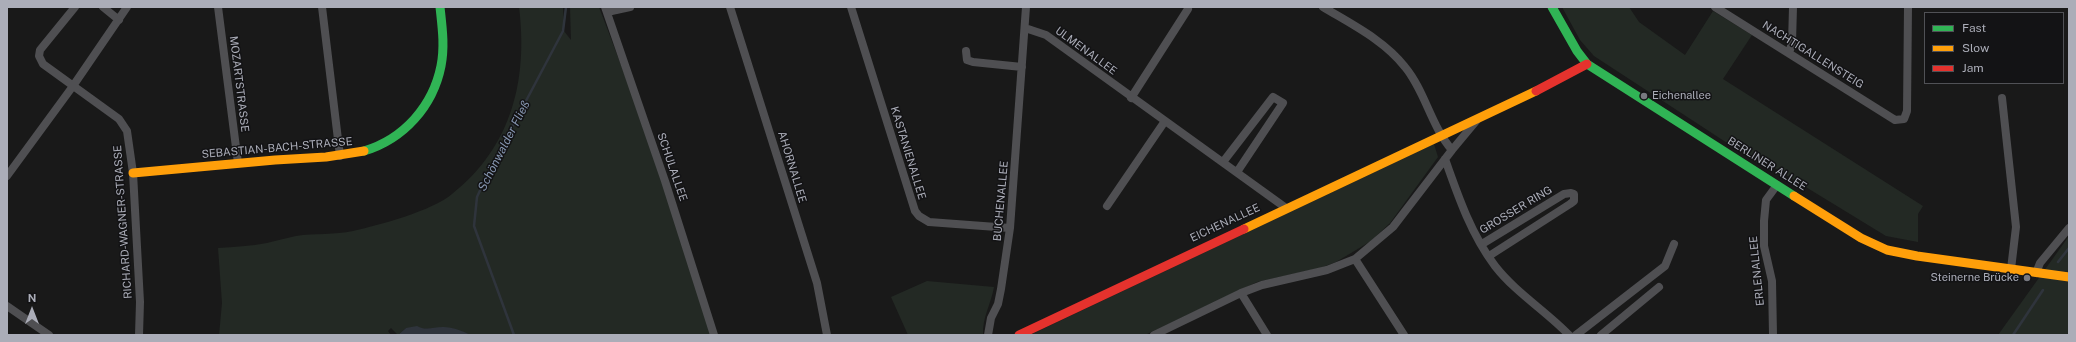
<!DOCTYPE html>
<html>
<head>
<meta charset="utf-8">
<style>
  body { margin:0 }
  #map { position:relative; width:2076px; height:342px; overflow:hidden; background:#191919; font-family:"Public Sans",sans-serif }
  canvas { display:block }
  .frame { position:absolute; inset:0; border:8px solid #abadb8; pointer-events:none }
  .legend { position:absolute; left:1924px; top:12px; width:140px; height:72px; box-sizing:border-box; background:#131315; border:1px solid #505156; margin:0; padding:5px 7px; list-style:none; font-size:12px; color:#abadb8 }
  .legend li { display:flex; align-items:center; gap:8px; height:20px }
  .legend b { width:20px; border:1px solid #505156 }
  .north { position:absolute; left:12px; top:290px; width:40px; height:40px; -webkit-text-stroke:3px #131315; paint-order:stroke; rotate:0deg; font-size:11px; font-weight:700; line-height:16px; text-align:center; color:#abadb8 }
  .north::after { content:''; display:block; margin:auto; width:14px; height:18px; background:#abadb8; clip-path:polygon(50% 0,100% 100%,50% 72%,0 100%) }
</style>
</head>
<body>
<div id="map">
<canvas width="2076" height="342"></canvas>
<div class="frame"></div>
<ul class="legend">
<li><b style="height:5px;background:#30b455"></b>Fast</li>
<li><b style="height:5px;background:#ff9f0a"></b>Slow</li>
<li><b style="height:5px;background:#e5322d"></b>Jam</li>
</ul>
<div class="north">N</div>
</div>
<script>
const context = document.querySelector('canvas').getContext('2d');
context.lineJoin = 'round';
function fill(path, color) {
  context.fillStyle = color;
  context.fill(path, 'evenodd');
}
function strokePath(path, color, width, dash) {
  context.strokeStyle = color;
  context.lineWidth = width;
  context.lineCap = dash ? 'butt' : 'round';
  context.setLineDash(dash || []);
  context.stroke(path);
}
function write(font, color, halo, rows, align = 'center') {
  context.font = font + ' "Public Sans",sans-serif';
  context.lineWidth = 3;
  context.setLineDash([]);
  context.textBaseline = 'middle';
  context.strokeStyle = halo;
  context.fillStyle = color;
  for (const [text, x, y, turn = 0] of rows) {
    context.save();
    context.translate(x, y);
    context.rotate((+turn || 0) * Math.PI / 180);
    context.textAlign = isNaN(turn) ? turn : align;
    if (halo) context.strokeText(text, 0, 0);
    context.fillText(text, 0, 0);
    context.restore();
  }
}
fill(new Path2D(`
  M519 7H563L564 31 571 40 570 7H599L665 181 714 335H471C446 324 432 331 406 328L398 335 391 328 388 331 391 335H219L222 303 218 248C234 247 251 246 267 243 276 241 286 238 296 236 315 233 335 235 353 231 379 225 432 211 452 194 512 147 528 79 519 7Z
  M1562 7H1629L1639 22 1685 55 1713 11 1752 35 1723 79 1923 206 1918 214V242L1886 236 1773 167 1770 171 1594 56 1580 40Z
  M1434 144 1438 157 1390 223 1371 241 1336 262 1320 268 1257 282 1145 335H1030Z
  M2069 236V335H1998Z
  M927 281 994 287C991 304 982 318 983 335H908L891 297Z`), '#232924');
fill(new Path2D(`
  M417 326C426 331 433 327 443 327 453 327 462 331 471 335H398L406 328Z`), '#2f343c');
strokePath(new Path2D(`
  M2058 262 2069 248
  M514 335 474 226 477 197 491 167 563 31 566 7
  M2013 335 2043 290`), '#2f343c', 2.5);
strokePath(new Path2D(`
  M75 7 40 50 39 56 43 64 119 119 127 131 133 173 140 302 139 335
  M103 7 119 20
  M218 7 238 163
  M322 7 340 156
  M605 7 665 181 714 335
  M730 7 817 283 827 335
  M851 7 915 211 919 216 929 222 1010 228
  M1323 7C1351 24 1384 40 1405 67 1425 91 1431 126 1452 150
  M1715 7 1895 120 1904 119 1907 111 1908 7
  M607 12 630 7
  M1025 28 1046 35 1286 208
  M966 51 967 60 973 62 1022 67
  M1789 53 1792 43 1793 7
  M1131 98 1188 9
  M2002 98 2016 227 2011 269
  M1445 159C1458 196 1471 234 1495 266 1516 293 1546 311 1569 335
  M1223 162 1273 97 1283 103 1237 172
  M7 176 73 86 127 7
  M1107 206 1165 121
  M1482 244 1564 194 1571 193 1574 194V201L1570 204 1489 256
  M1355 259 1404 335
  M2036 273 2040 263 2069 228
  M1241 293 1267 335
  M7 306 49 335
  M988 335 991 318 998 304 1001 289 1010 228 1026 7
  M1154 335 1241 293 1262 285 1327 270 1355 259 1393 227 1452 150 1477 120
  M1576 335 1665 266 1674 244
  M1601 335 1659 287
  M1773 335 1772 281 1764 246V221L1766 200 1777 185`), '#4f4f52', 8);
strokePath(new Path2D(`
  M1552 7 1577 51 1587 64 1794 196
  M364 151C404 139 433 106 441 66 445 46 442 26 440 7`), '#30b455', 9);
strokePath(new Path2D(`
  M133 173 275 160 326 157 364 151
  M1794 196 1861 238 1887 250 1917 256 2069 277
  M1244 229 1536 91`), '#ff9f0a', 9);
strokePath(new Path2D(`
  M1536 91 1587 64
  M1019 335 1244 229`), '#e5322d', 9);
for (const [x, y, r, color] of [
  [1644,96,4,"#787980"],
  [2027,278,4,"#787980"]
]) {
  const dot = new Path2D();
  dot.arc(x, y, r, 0, 2 * Math.PI);
  context.fillStyle = color;
  context.fill(dot);
  strokePath(dot, '#131315', 1.5);
}
write('11px', '#abadb8', '#131315', [
  ["ULMENALLEE",1086,51,36],
  ["NACHTIGALLENSTEIG",1813,55,32],
  ["MOZARTSTRASSE",239,84,83],
  ["SEBASTIAN-BACH-STRASSE",277,148,-5],
  ["KASTANIENALLEE",908,153,73],
  ["BERLINER ALLEE",1767,164,32],
  ["SCHULALLEE",672,167,71],
  ["AHORNALLEE",792,167,73],
  ["BUCHENALLEE",1001,201,-85],
  ["GROSSER RING",1516,210,-31],
  ["RICHARD-WAGNER-STRASSE",123,222,-94],
  ["EICHENALLEE",1225,223,-25],
  ["ERLENALLEE",1757,271,-96]
]);
write('11px', '#abadb8', '#131315', [
  ["Eichenallee",1652,96],
  ["Steinerne Brücke",2019,278,"right"]
], 'left');
write('italic 12px', '#8696b0', '#131315', [
  ["Schönwalder Fließ",504,146,-63]
]);
</script>
</body>
</html>
